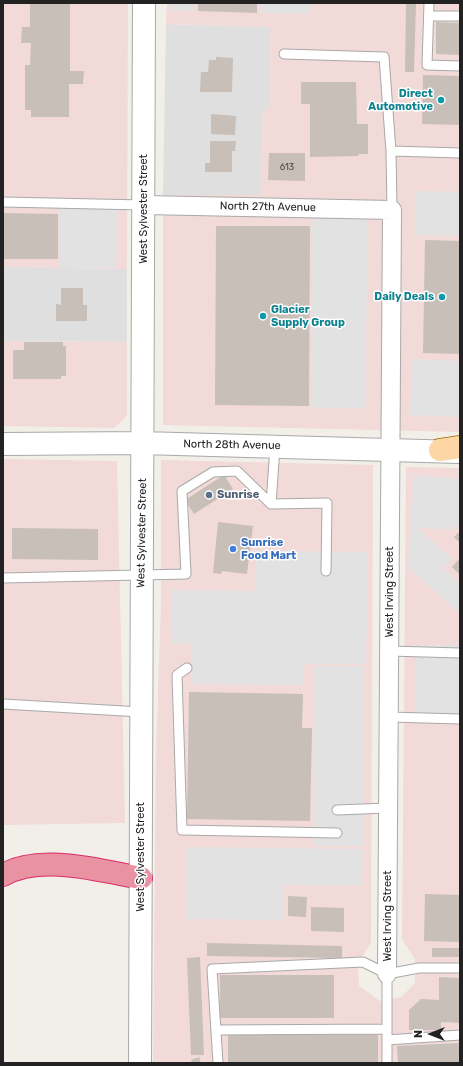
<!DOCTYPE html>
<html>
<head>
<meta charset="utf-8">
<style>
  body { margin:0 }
  #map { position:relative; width:463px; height:1066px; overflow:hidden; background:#f2efe9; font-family:Rubik,sans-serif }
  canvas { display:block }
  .frame { position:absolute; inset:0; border:4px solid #222; pointer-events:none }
  .north { position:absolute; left:411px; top:1014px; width:40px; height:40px; -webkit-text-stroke:3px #fff; paint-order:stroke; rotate:270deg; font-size:11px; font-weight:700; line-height:16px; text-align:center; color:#222 }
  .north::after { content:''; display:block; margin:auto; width:14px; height:18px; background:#222; clip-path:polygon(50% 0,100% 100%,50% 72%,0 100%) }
</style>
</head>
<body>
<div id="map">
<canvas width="463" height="1066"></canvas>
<div class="frame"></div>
<div class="north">N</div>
</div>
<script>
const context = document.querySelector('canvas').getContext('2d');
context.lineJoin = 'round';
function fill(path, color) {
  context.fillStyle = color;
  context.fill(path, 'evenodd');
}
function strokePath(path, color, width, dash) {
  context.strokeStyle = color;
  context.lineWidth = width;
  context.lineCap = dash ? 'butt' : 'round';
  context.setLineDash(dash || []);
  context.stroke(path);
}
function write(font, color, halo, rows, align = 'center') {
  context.font = font + ' Rubik,sans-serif';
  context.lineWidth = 3;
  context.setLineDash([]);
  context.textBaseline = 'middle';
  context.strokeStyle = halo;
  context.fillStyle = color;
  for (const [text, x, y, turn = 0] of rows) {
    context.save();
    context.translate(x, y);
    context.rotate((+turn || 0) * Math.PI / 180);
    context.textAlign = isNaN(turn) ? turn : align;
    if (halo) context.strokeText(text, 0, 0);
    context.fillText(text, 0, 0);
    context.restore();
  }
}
fill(new Path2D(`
  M166 24 270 27V110L263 111 261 195H163Z
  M3 267 127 269V342L3 341Z`), '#e0dfdf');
fill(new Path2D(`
  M3 3H128L127 269 3 267Z
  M167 3H460V432L163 425V195H261L263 110H270V27L166 24Z
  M3 341 127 342V416L114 428 3 426Z
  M3 459 117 461 125 823 3 825Z
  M161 460 373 465 371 943 358 963 359 986 380 1001 401 997 415 983V959L402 939 406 467 460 468V1063H153L156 755 161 602Z`), '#f2dad9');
fill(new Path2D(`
  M169 3H194V11H169Z
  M260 3H310V14L260 13Z
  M416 191 460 192V236L415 235Z
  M60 208H117L116 268H60Z
  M312 218H367L366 408H311Z
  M412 359 460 361V417L410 415Z
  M414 475 460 479V523L453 530 411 527Z
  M411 528 419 529 452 559 443 568 460 584V614L408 567Z
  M255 551 368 552 366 664H304L303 685 191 684V644H171L172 590 255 591Z
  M416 645H460V721H416Z
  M313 666H363V846H313Z
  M186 847 363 849 362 886 284 885 283 920 186 919Z`), '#e2e2e2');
fill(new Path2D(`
  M30 3H70V71H84L83 84H69V117H31V110H25V65H30L31 43H21L22 27H30Z
  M198 3H257V13L198 11Z
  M406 3H416L414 72H405Z
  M436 22 460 23V55L436 54Z
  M216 57 233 58 232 92H200L201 72H208L209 60H216Z
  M423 75 460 76V125L422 124Z
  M301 82H356L357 124H368V154H359L358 156 310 157V104H301Z
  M211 114 236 116 235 135 211 134Z
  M210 141H236L235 151H232V172H205V163H210Z
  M269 153H305V181L268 180Z
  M3 213 58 214V259H3Z
  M216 226H310L309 406 215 405Z
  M425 240 460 241V354L423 353Z
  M61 288H83V305H87V321H56V304L61 305Z
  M24 342H63V346H66V376H61V379H13V350H24Z
  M224 475 233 489 194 514 185 500Z
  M218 522 253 526 247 574 222 571 221 574 213 573Z
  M12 528 98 529V560L12 559Z
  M460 531V543L454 537Z
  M460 558V575L452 567Z
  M189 692 303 694 302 728H312L310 821 187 819Z
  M425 894 460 895V942L424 941Z
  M288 896 307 897 306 917 288 916Z
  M311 907 344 908V932L311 931Z
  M207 943 342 946V958L207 956Z
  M432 948H460V957H432Z
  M200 957 204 1055H191L187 958Z
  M220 975H334V1018H220Z
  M439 977 460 978V1023L441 1022V1030H409V1010L421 999 439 1000Z
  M228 1035H378V1063H228Z
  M460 1043V1063H398L397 1046Z
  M199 1057 201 1063H192L191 1060Z`), '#c7bfb8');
const service = new Path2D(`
  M429 3 427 65 460 66
  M429 16H460
  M284 54 384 57 391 151 392 210
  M391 151 460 153
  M3 202 144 205
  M271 504 327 503 326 571
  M3 578 186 574 182 491 213 472 237 471 271 504 275 447
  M389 651 460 653
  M187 668 177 675 182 830 337 833
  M3 704 141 712
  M389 717 460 719
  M337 810 388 808
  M387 974V1063
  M216 1030 387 1029
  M387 1040 460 1035
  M218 1063 212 969 363 962 387 974 419 968H460`);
const minor = new Path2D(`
  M144 205 392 210 387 974`);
const tertiary = new Path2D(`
  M3 444 142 443 459 452
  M140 1063 144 3`);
const primary = new Path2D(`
  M440 450 460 447`);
const motorway = new Path2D(`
  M3 875C40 853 102 871 141 878`);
strokePath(service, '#a9a9a9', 11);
strokePath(minor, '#a9a9a9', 20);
strokePath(tertiary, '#a9a9a9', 24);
strokePath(primary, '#a06b00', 24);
strokePath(motorway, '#dc2a67', 24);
strokePath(service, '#fff', 9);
strokePath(minor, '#fff', 18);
strokePath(tertiary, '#fff', 22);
strokePath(primary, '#fcd6a4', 22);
strokePath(motorway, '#e892a2', 22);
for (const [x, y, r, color] of [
  [441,100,4,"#0f9aa8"],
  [442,297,4,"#0f9aa8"],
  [263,316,4,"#0f9aa8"],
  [209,495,4,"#5c6f8a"],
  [233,549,4,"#3f7fe0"]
]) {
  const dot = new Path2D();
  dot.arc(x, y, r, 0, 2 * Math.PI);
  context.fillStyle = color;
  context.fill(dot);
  strokePath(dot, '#fff', 1.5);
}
write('9px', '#4b4948', null, [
  ["613",287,167]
]);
write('bold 11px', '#0d838f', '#fff', [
  ["Direct",433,94],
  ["Automotive",433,107],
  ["Daily Deals",434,297],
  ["Glacier",271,310,"left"],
  ["Supply Group",271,323,"left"]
], 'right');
write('11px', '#222', '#fff', [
  ["North 27th Avenue",268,207,1],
  ["West Sylvester Street",144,209,-90],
  ["North 28th Avenue",232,445,1],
  ["West Sylvester Street",142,533,-89],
  ["West Irving Street",390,592,-90],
  ["West Sylvester Street",141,857,-90],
  ["West Irving Street",388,916,-90]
]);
write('bold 11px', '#4e5e75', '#fff', [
  ["Sunrise",217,495]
], 'left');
write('bold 11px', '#366cbe', '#fff', [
  ["Sunrise",241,543],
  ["Food Mart",241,556]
], 'left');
</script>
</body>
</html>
